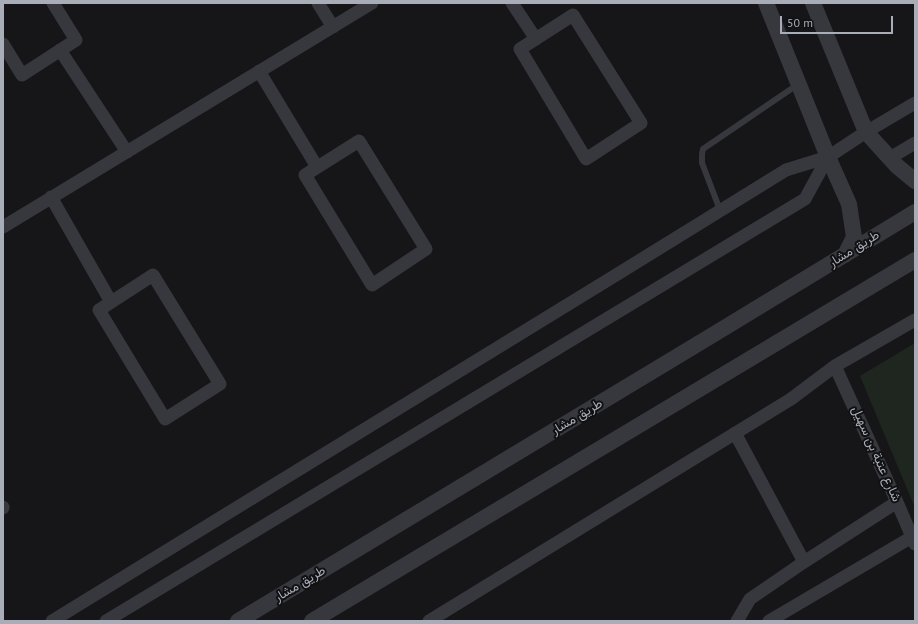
<!DOCTYPE html>
<html>
<head>
<meta charset="utf-8">
<style>
  body { margin:0 }
  #map { position:relative; width:918px; height:624px; overflow:hidden; background:#161618; font-family:"PT Sans",sans-serif }
  canvas { display:block }
  .frame { position:absolute; inset:0; border:4px solid #a8adb8; pointer-events:none }
  .scale { position:absolute; left:780px; top:16px; width:113px; height:18px; box-sizing:border-box; border:2px solid #a8adb8; border-top:0; padding-left:5px; font-size:12px; line-height:14px; white-space:nowrap; color:#a8adb8; -webkit-text-stroke:3px #111113; paint-order:stroke }
</style>
</head>
<body>
<div id="map">
<canvas width="918" height="624"></canvas>
<div class="frame"></div>
<div class="scale">50 m</div>
</div>
<script>
const context = document.querySelector('canvas').getContext('2d');
context.lineJoin = 'round';
function fill(path, color) {
  context.fillStyle = color;
  context.fill(path, 'evenodd');
}
function strokePath(path, color, width, dash) {
  context.strokeStyle = color;
  context.lineWidth = width;
  context.lineCap = dash ? 'butt' : 'round';
  context.setLineDash(dash || []);
  context.stroke(path);
}
function write(font, color, halo, rows, align = 'center') {
  context.font = font + ' "PT Sans",Vazirmatn,sans-serif';
  context.lineWidth = 4;
  context.setLineDash([]);
  context.textBaseline = 'middle';
  context.strokeStyle = halo;
  context.fillStyle = color;
  for (const [text, x, y, turn = 0] of rows) {
    context.save();
    context.translate(x, y);
    context.rotate((+turn || 0) * Math.PI / 180);
    context.textAlign = isNaN(turn) ? turn : align;
    if (halo) context.strokeText(text, 0, 0);
    context.fillText(text, 0, 0);
    context.restore();
  }
}
fill(new Path2D(`
  M915 343V508L860 376Z`), '#1e261f');
strokePath(new Path2D(`
  M720 210 702 163V154L703 149 797 85`), '#37383d', 6);
strokePath(new Path2D(`
  M318 3 333 27
  M512 3 536 39
  M573 15 641 123 586 159 520 49Z
  M3 44 22 75 76 40 53 3
  M60 50 127 152
  M259 71 317 167
  M359 141 426 249 372 285 305 175Z
  M890 158 915 143
  M51 197 111 302
  M3 227 372 3
  M153 275 220 384 165 419 99 310Z
  M835 366 897 502 915 544
  M735 433 804 562
  M3 507V508
  M52 621 616 275 786 170 828 157 866 132 915 103
  M106 621 805 199 828 157
  M429 621 791 399 835 366 915 320
  M737 621 750 599 804 562 897 502
  M769 621 912 537`), '#37383d', 13);
strokePath(new Path2D(`
  M766 3 828 157 849 204 854 237 845 255
  M813 3 866 132 897 166 915 181
  M238 621 706 339 915 212
  M312 621 915 260`), '#37383d', 16);
write('13px', '#a8adb8', '#111113', [
  ["طريق مشار",854,249,-32],
  ["طريق مشار",577,417,-31],
  ["شارع عتبة بن سهيل",876,454,66],
  ["طريق مشار",300,584,-31]
]);
</script>
</body>
</html>
